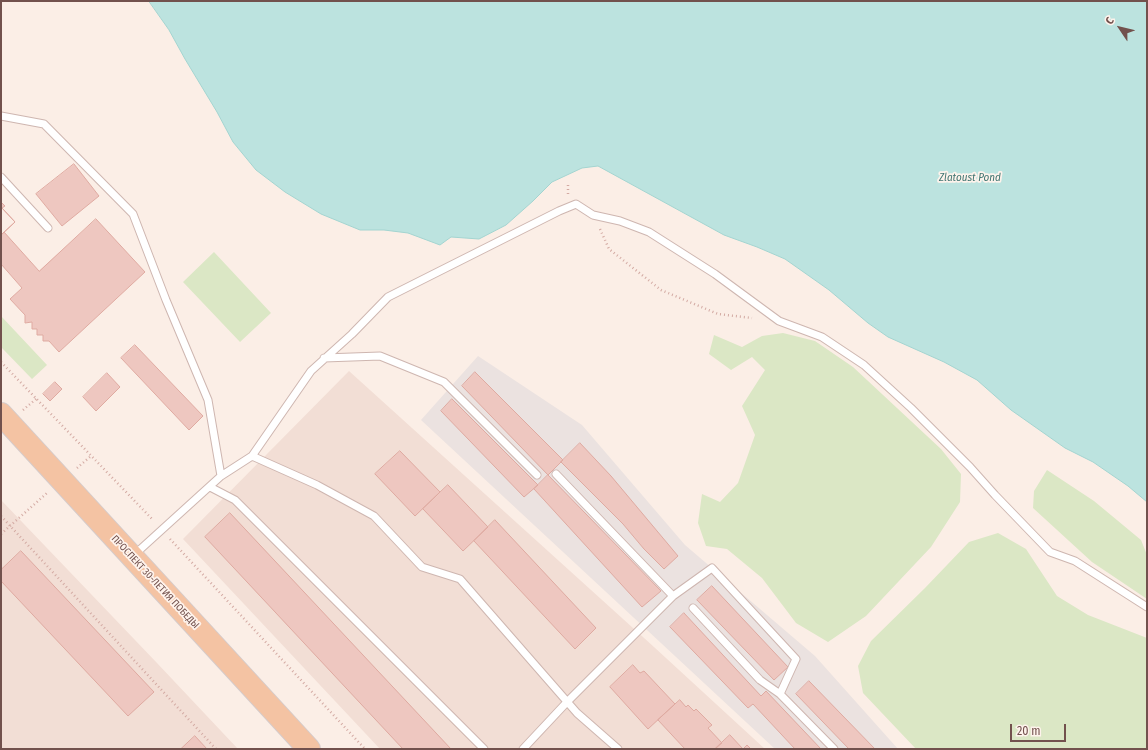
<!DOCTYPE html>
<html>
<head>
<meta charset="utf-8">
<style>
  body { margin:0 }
  #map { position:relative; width:1148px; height:750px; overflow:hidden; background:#fbeee6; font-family:"Fira Sans Condensed",sans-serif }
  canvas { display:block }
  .frame { position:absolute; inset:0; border:2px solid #72514d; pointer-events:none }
  .north { position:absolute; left:1100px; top:8px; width:40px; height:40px; -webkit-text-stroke:3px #fef3ec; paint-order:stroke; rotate:305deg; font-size:11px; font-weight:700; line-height:16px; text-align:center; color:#72514d }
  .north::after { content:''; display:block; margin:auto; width:14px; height:18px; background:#72514d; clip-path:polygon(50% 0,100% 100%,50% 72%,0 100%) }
  .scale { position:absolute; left:1010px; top:724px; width:56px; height:18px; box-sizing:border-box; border:2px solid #72514d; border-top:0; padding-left:5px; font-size:12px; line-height:14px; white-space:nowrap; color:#72514d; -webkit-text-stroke:3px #fef3ec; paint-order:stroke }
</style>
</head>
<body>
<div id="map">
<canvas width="1148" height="750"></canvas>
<div class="frame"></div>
<div class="north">С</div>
<div class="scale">20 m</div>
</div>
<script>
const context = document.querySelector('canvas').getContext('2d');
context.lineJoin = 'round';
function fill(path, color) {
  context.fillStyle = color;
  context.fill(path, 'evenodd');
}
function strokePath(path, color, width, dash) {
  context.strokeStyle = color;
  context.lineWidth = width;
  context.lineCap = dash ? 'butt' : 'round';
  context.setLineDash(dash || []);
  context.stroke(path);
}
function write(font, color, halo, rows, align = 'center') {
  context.font = font + ' "Fira Sans Condensed",sans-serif';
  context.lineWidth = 3.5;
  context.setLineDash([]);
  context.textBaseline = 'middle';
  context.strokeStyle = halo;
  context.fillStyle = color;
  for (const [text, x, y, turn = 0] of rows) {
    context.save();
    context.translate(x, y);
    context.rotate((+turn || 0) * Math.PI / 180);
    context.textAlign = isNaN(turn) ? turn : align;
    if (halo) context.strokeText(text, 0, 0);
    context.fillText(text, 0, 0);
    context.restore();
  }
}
fill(new Path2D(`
  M349 371 654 647 765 749H380L183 539Z
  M1 500 157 663 238 749H1Z`), '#f2ded5');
fill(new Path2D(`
  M478 356 582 425 685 545 815 656 898 749H775L421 420Z`), '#ebe2e0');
fill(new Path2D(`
  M214 252 271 313 240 342 183 282Z
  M1 316 47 365 32 379 1 347Z
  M783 333 815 341 853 367 941 449 961 474 960 502 931 547 866 616 828 642 796 623 762 578 727 549 706 546 698 523 702 494 720 502 738 483 755 435 742 406 765 370 752 357 731 370 709 354 714 335 742 347 762 336Z
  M1047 470 1094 501 1141 540 1147 555V599L1092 562 1033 508 1034 491Z
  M998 533 1026 549 1057 596 1088 615 1147 638V749H916L863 693 858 666 871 641 925 588 969 542Z`), '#dbe7c5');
const water = new Path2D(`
  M149 1H1147V502L1128 486 1093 462 1065 448 1011 410 977 380 944 362 888 337 868 323 829 290 785 259 757 247 724 235 598 166 582 168 552 182 533 201 506 225 479 239 451 237 440 245 408 233 384 230H360L321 214 285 192 256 170 233 142 217 112 185 59 169 30Z`);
fill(water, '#bce3df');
strokePath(water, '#a3d4d0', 1);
const building = new Path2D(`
  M74 164 99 196 62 226 36 194Z
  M1 202 5 206 2 208 15 222 1 235Z
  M2 208 15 222 1 235V210Z
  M96 219 145 272 59 352 49 341H43V335H37V329H32V322L25 323V315L10 299 22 288 1 264V235L4 232 39 271Z
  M135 345 203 416 189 430 121 358Z
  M475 372 563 460 548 475 462 386Z
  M107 373 120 387 96 411 83 397Z
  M55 382 62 389 50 401 43 394Z
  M452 399 538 485 524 497 441 411Z
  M580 443 611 476 678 556 664 569 644 549 623 524 561 462Z
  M400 451 440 492 415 516 375 474Z
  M548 475 661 591 642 607 534 489Z
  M448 485 488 527 463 551 423 509Z
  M230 513 451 749H403L205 537Z
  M495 520 596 628 575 649 474 541Z
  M21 551 154 692 128 716 1 581V570Z
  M712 586 788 667 774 680 697 600Z
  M684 613 761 696 766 691 821 749H795L753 704 748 708 670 627Z
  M633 665 640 673 644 671 675 704 648 729 610 687Z
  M809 681 875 749H849L796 694Z
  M680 700 686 707 688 705 694 711 696 709 712 725 708 728 722 743 715 749H685L658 720Z
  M730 735 743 749 747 745 751 749H715Z
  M195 736 207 749H181Z`);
fill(building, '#eec7c0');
strokePath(building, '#dfaaa1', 1);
const lane = new Path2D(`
  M1 116 44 124 133 214 166 300 208 400 221 476
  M1 177 48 228
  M324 358 380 356 444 382 537 475
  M252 456 317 485 374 516 422 567 460 579 577 713 618 749
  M210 487 235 500 484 749
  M134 555 221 476 252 456 311 371 352 334 388 297 559 211 576 204 593 215 620 221 649 232 715 274 779 321 822 337 864 365 911 408 970 467 995 495 1050 552 1075 561 1147 607
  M673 596 712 568 796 659 780 694 834 749
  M693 608 760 680 780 694
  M523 749 567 702 673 596 556 474`);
const primary = new Path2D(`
  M1 414 309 749`);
strokePath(lane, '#ceb6b0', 9);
strokePath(primary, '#d5cbca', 24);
strokePath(new Path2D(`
  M568 194V182
  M600 229 609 249 661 290 718 314 752 318
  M1 362 153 520
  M23 410 36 399
  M77 468 91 456
  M1 516 216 749
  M1 534 47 493
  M170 539 365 749`), '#d3aaa3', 2.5, [1, 3]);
strokePath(lane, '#fff', 7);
strokePath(primary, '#f4c3a3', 22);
write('10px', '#72514d', '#fef3ec', [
  ["ПРОСПЕКТ 30-ЛЕТИЯ ПОБЕДЫ",155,582,47]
]);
write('italic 11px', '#427672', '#fef3ec', [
  ["Zlatoust Pond",970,178]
]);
</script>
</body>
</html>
